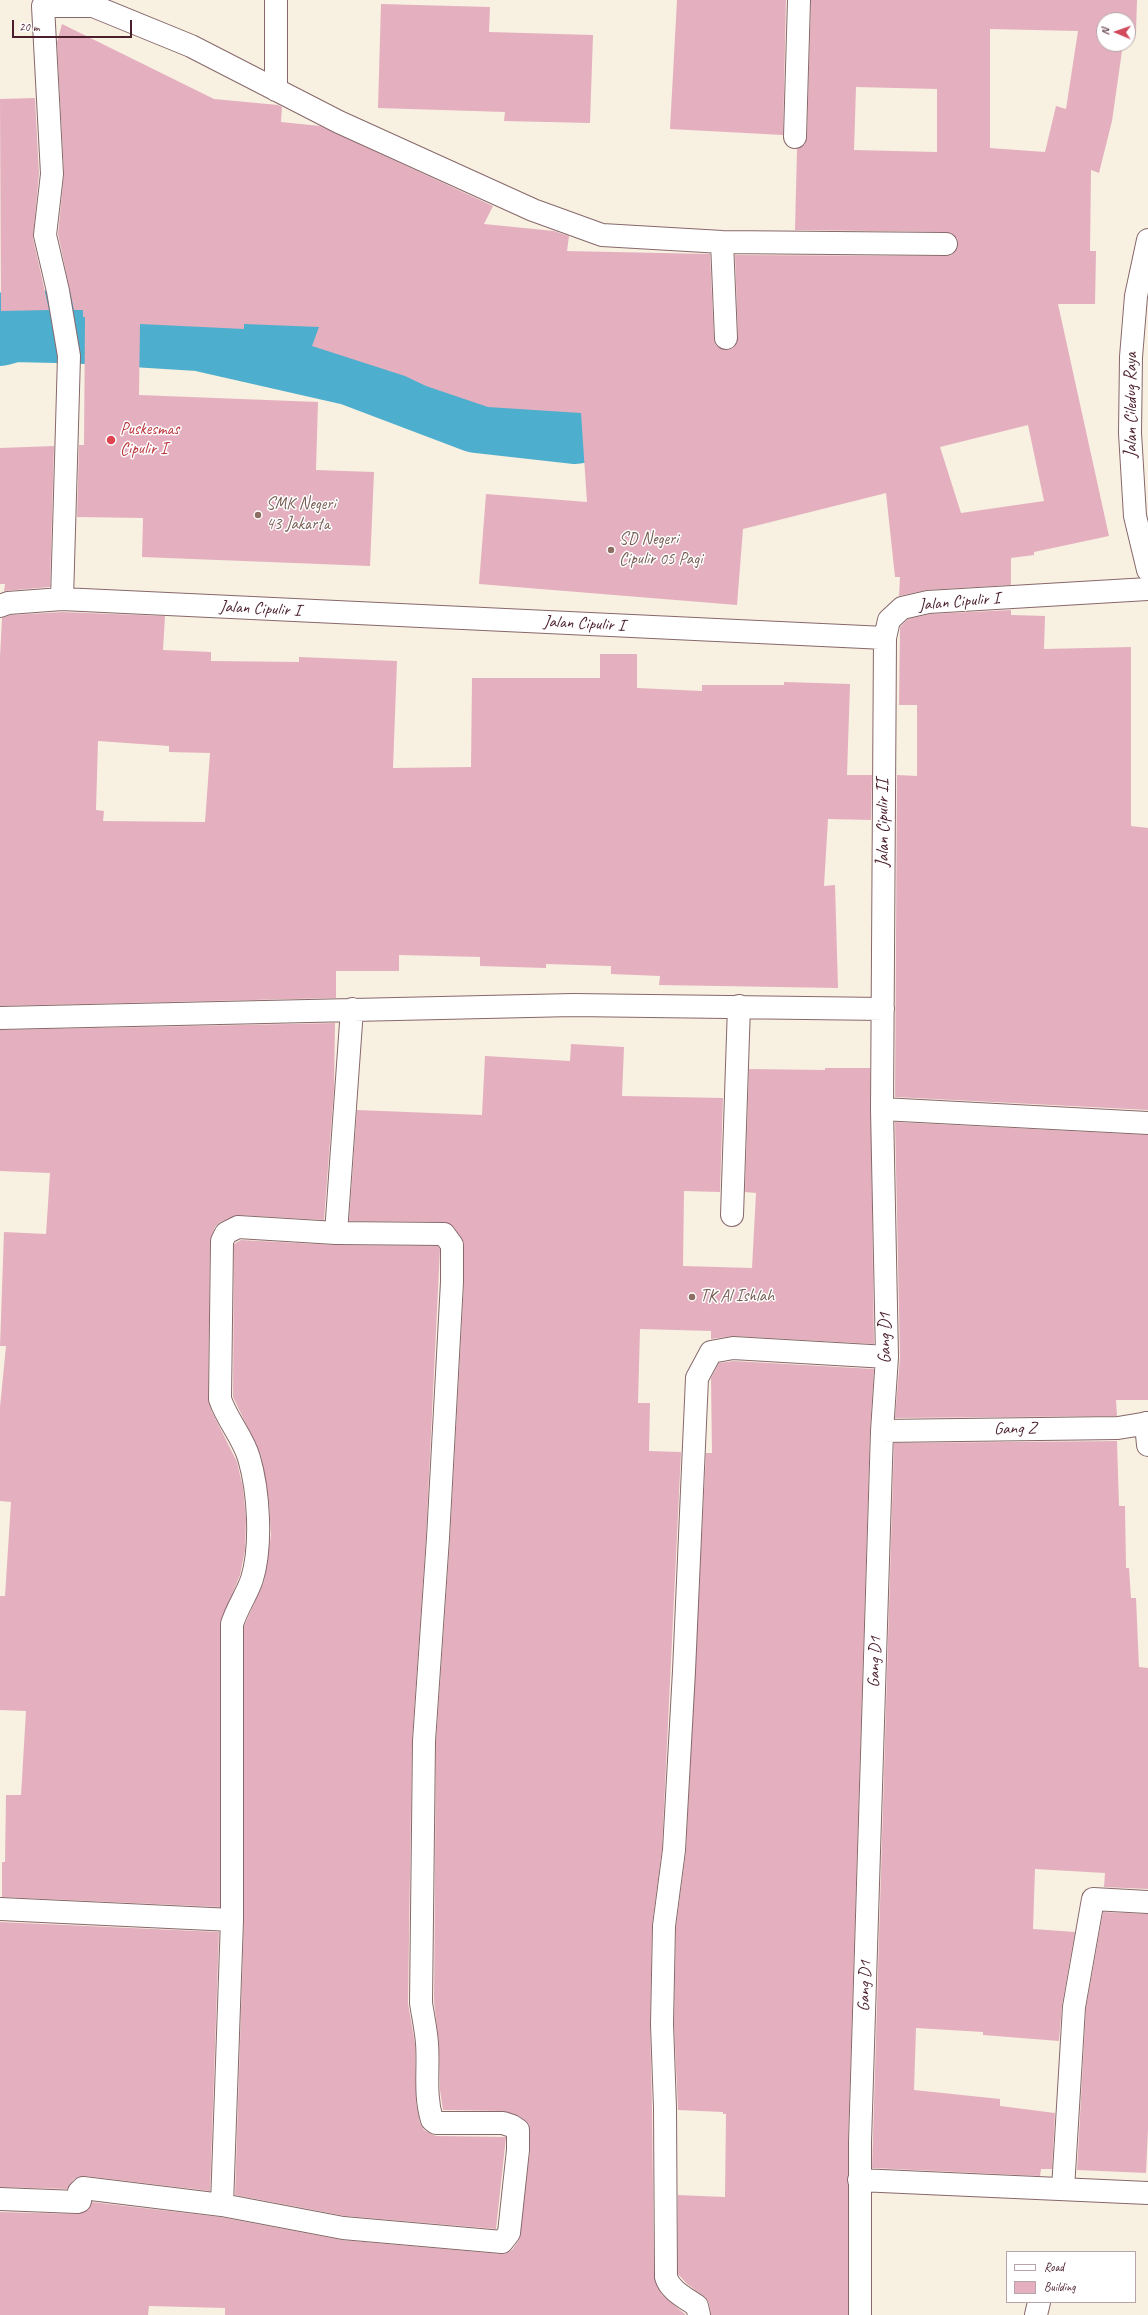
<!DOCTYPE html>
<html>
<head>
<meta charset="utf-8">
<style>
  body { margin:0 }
  #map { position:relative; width:1148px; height:2315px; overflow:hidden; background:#f8f0e1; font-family:Caveat,sans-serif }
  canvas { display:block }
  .legend { position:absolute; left:1006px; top:2251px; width:130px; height:52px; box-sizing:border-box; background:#fff; border:1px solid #b7a5aa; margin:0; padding:5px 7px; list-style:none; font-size:12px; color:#4a1f2b }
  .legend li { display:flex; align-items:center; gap:8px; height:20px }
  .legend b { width:20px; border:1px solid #b7a5aa }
  .north { position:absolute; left:1096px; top:12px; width:40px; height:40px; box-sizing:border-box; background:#fff; border:1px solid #b7a5aa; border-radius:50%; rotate:272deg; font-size:11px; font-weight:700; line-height:16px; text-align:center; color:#4a1f2b }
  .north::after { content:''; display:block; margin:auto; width:14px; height:18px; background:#d1495b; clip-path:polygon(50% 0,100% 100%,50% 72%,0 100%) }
  .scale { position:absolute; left:12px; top:20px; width:120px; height:18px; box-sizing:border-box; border:2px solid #4a1f2b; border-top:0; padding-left:5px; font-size:12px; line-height:14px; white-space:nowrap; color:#4a1f2b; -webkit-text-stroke:3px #fff; paint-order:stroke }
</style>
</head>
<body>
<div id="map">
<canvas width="1148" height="2315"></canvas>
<ul class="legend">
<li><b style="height:5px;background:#fff"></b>Road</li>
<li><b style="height:11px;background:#e4b0bf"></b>Building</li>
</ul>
<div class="north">N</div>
<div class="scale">20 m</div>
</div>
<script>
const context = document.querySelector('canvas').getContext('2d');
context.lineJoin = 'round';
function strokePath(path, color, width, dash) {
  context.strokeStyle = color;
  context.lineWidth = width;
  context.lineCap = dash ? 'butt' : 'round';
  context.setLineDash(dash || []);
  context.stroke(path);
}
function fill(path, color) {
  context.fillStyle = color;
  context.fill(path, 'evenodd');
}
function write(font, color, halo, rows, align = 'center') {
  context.font = font + ' Caveat,sans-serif';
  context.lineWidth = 3;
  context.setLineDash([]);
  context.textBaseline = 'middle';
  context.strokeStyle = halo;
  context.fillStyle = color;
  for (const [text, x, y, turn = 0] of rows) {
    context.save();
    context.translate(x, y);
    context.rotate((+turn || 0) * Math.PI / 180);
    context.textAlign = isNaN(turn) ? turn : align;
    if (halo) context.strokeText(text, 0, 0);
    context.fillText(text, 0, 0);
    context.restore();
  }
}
strokePath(new Path2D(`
  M70 327 199 335 353 370 477 417 575 428 680 412
  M0 330 14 326 57 327`), '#4eaecd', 72);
fill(new Path2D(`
  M677 0H786L783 135 670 129Z
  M811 0H1137L1136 32H1128V20H1104V44H1123L1112 121 1099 173 1091 170 1090 251H1096L1095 304H1058L1109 536 1034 552V555L1011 558V585L927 590 899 596 900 577H895L886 493 743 529 737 605 479 584 486 494 587 502 581 413 488 407 426 386 405 376 312 346 319 327 244 324V329L140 324 139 395 318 402 316 470 374 472 370 566 142 557 143 518 77 517 79 445H84L85 317H83V310H74L58 234 64 173 57 42 62 24 214 99 278 105 282 107 281 122 320 126 493 206 484 224 554 231 569 236 567 251 710 254 714 339 716 345 726 350 733 348 738 337 735 255 946 256 952 255 958 244 957 238 946 232 795 230 797 149 805 144 807 137ZM990 29 1078 31 1066 109 1056 106 1045 152 990 148ZM856 87 937 89V152L854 150ZM1028 425 1044 501 961 513 940 447Z
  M381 4 490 7 489 32 593 35 590 123 504 121 505 112 378 108Z
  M35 98 39 174 33 238 49 310 1 311 0 99Z
  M54 446 50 587 4 591 5 584H0V448Z
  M1011 610V615L1045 616 1044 649 1131 647V826L1148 828V1110L895 1097 897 775 917 776V705H899L900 627 908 619 930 614Z
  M62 612 165 616 163 650 211 652V661L299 662V657L397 661 393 768 471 767 472 678H600V654H637V688L702 691V685H784V682L850 684 847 775H872L871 820 828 819 824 886 835 885 838 988 659 985 660 976 611 974V966L546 964V968L480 966V957L399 955V971H336V998L0 1006V657L2 618 11 615ZM98 741 169 746V752L210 753 205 822 103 821 104 811 96 810Z
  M335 1023 334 1089 324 1220 238 1215 220 1222 215 1227 210 1241 208 1399 212 1412 237 1462 243 1488 246 1519 245 1550 240 1575 220 1624V1907L2 1897V1862H5L6 1795H21L26 1711 0 1710V1596H5L11 1502 0 1501V1407L6 1346H0L4 1232 46 1234 50 1173 0 1171V1030Z
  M571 1044 624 1047 622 1096 723 1098 720 1192 684 1191 683 1266 752 1268 756 1193 745 1192 749 1069 825 1070V1068H870L874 1344 734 1336 711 1339V1331L640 1329 638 1403H650L649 1451 681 1452 662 1849 652 1926 650 2024 652 2108 654 2277 662 2295 686 2315H225V2308L149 2306 148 2315H0V2212L77 2214 88 2210 92 2202 220 2217 342 2240 501 2254 512 2250 519 2240 530 2151 529 2124 519 2116 503 2111 443 2110 440 2090 439 2042 434 2002 436 1742 450 1539 464 1283V1245L454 1227 444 1222 349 1221 357 1110 482 1115 485 1056 570 1061Z
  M895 1122 1148 1135V1400H1116L1117 1416 895 1418 900 1357Z
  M241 1240 335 1245 438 1246 440 1249 426 1537 412 1741 408 2003 415 2044 416 2103 420 2123 424 2130 436 2136 506 2137 496 2229 345 2216 235 2195 244 1920V1626L264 1582 271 1535 269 1501 261 1455 233 1397 234 1244Z
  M734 1361 874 1369 870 1431 848 2142V2315H711L709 2303 704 2296 687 2284 678 2274V2195L725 2197 726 2114H723V2112L678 2110 674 2024 676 1927 686 1851 706 1453H712L711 1378 719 1363Z
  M1117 1441 1119 1506H1125L1126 1568H1129L1131 1598H1136L1139 1667 1148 1668V1889L1104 1887 1105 1873 1035 1869 1033 1929 1075 1932 1062 2005 1059 2041 983 2035V2032L916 2028 914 2090 1000 2099V2106L1055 2113 1052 2169H1041L1040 2176 872 2168 894 1443Z
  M1103 1912 1148 1914V2129L1146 2173 1077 2170 1086 2008Z
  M0 1922 219 1932 210 2191 85 2176 74 2179 67 2189 0 2187Z`), '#e4b0bf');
const minor = new Path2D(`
  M276 0V90
  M795 137 799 0
  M722 242 726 338
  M62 599 69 356 58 291 45 235 52 174 43 6H93L191 46 339 122 533 210 602 235 722 242 946 244
  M0 606 8 603 62 599 885 638 889 620 902 608 928 602 1148 589
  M0 1018 573 1005 883 1009
  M882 1109 1148 1123
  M732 1215 739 1006
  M1146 1423 1148 1445
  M882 1431 1118 1428 1148 1423
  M0 1909 232 1920
  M859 2180 1148 2193
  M1063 2189 1074 2007 1093 1899 1148 1902
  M0 2199 77 2202 80 2201 79 2192 83 2188 222 2205 343 2228 502 2242 509 2233 518 2150V2130L512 2126 503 2123H436L432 2120C424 2094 429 2069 427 2043 426 2030 423 2016 421 2003L424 1741 438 1538 452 1282V1245L444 1234 336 1233 352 1009
  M222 2205 232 1920V1624C237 1608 247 1594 252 1579 262 1546 259 1492 249 1458 243 1437 227 1420 220 1399L222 1241 226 1233 238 1227 336 1233
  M699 2315 697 2306C686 2298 670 2291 666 2277L665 2108 662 2024 664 1926 674 1850 684 1671 697 1378 711 1352 733 1348 887 1357
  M860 2315V2142L882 1431 887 1357 882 1109 885 638
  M1036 2315 1039 2302`);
const major = new Path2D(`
  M1148 240 1136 296 1131 357 1130 433 1135 516 1148 570`);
strokePath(minor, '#87686b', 24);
strokePath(major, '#87686b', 24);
strokePath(minor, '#fff', 22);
strokePath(major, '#fff', 22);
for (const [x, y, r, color] of [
  [111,440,5,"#e0444e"],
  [258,515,4,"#8d6e63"],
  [611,550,4,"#8d6e63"],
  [692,1297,4,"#8d6e63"]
]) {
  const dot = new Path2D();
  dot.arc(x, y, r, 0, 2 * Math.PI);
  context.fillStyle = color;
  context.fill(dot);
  strokePath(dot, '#fff', 1.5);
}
write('17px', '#4a1f2b', '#fff', [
  ["Jalan Ciledug Raya",1132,405,-90],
  ["Jalan Cipulir I",959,602,-5],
  ["Jalan Cipulir I",260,609,3],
  ["Jalan Cipulir I",584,624,3],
  ["Jalan Cipulir II",884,823,-90],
  ["Gang D1",886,1338,-90],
  ["Gang Z",1015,1429,-1],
  ["Gang D1",875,1662,-88],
  ["Gang D1",865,1986,-88]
]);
write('17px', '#be3a42', '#fff', [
  ["Puskesmas",120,430],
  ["Cipulir I",120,450]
], 'left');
write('17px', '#785e54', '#fff', [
  ["SMK Negeri",266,505],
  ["43 Jakarta",266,525],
  ["SD Negeri",619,540],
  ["Cipulir 05 Pagi",619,560],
  ["TK Al Ishlah",700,1297]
], 'left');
</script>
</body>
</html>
